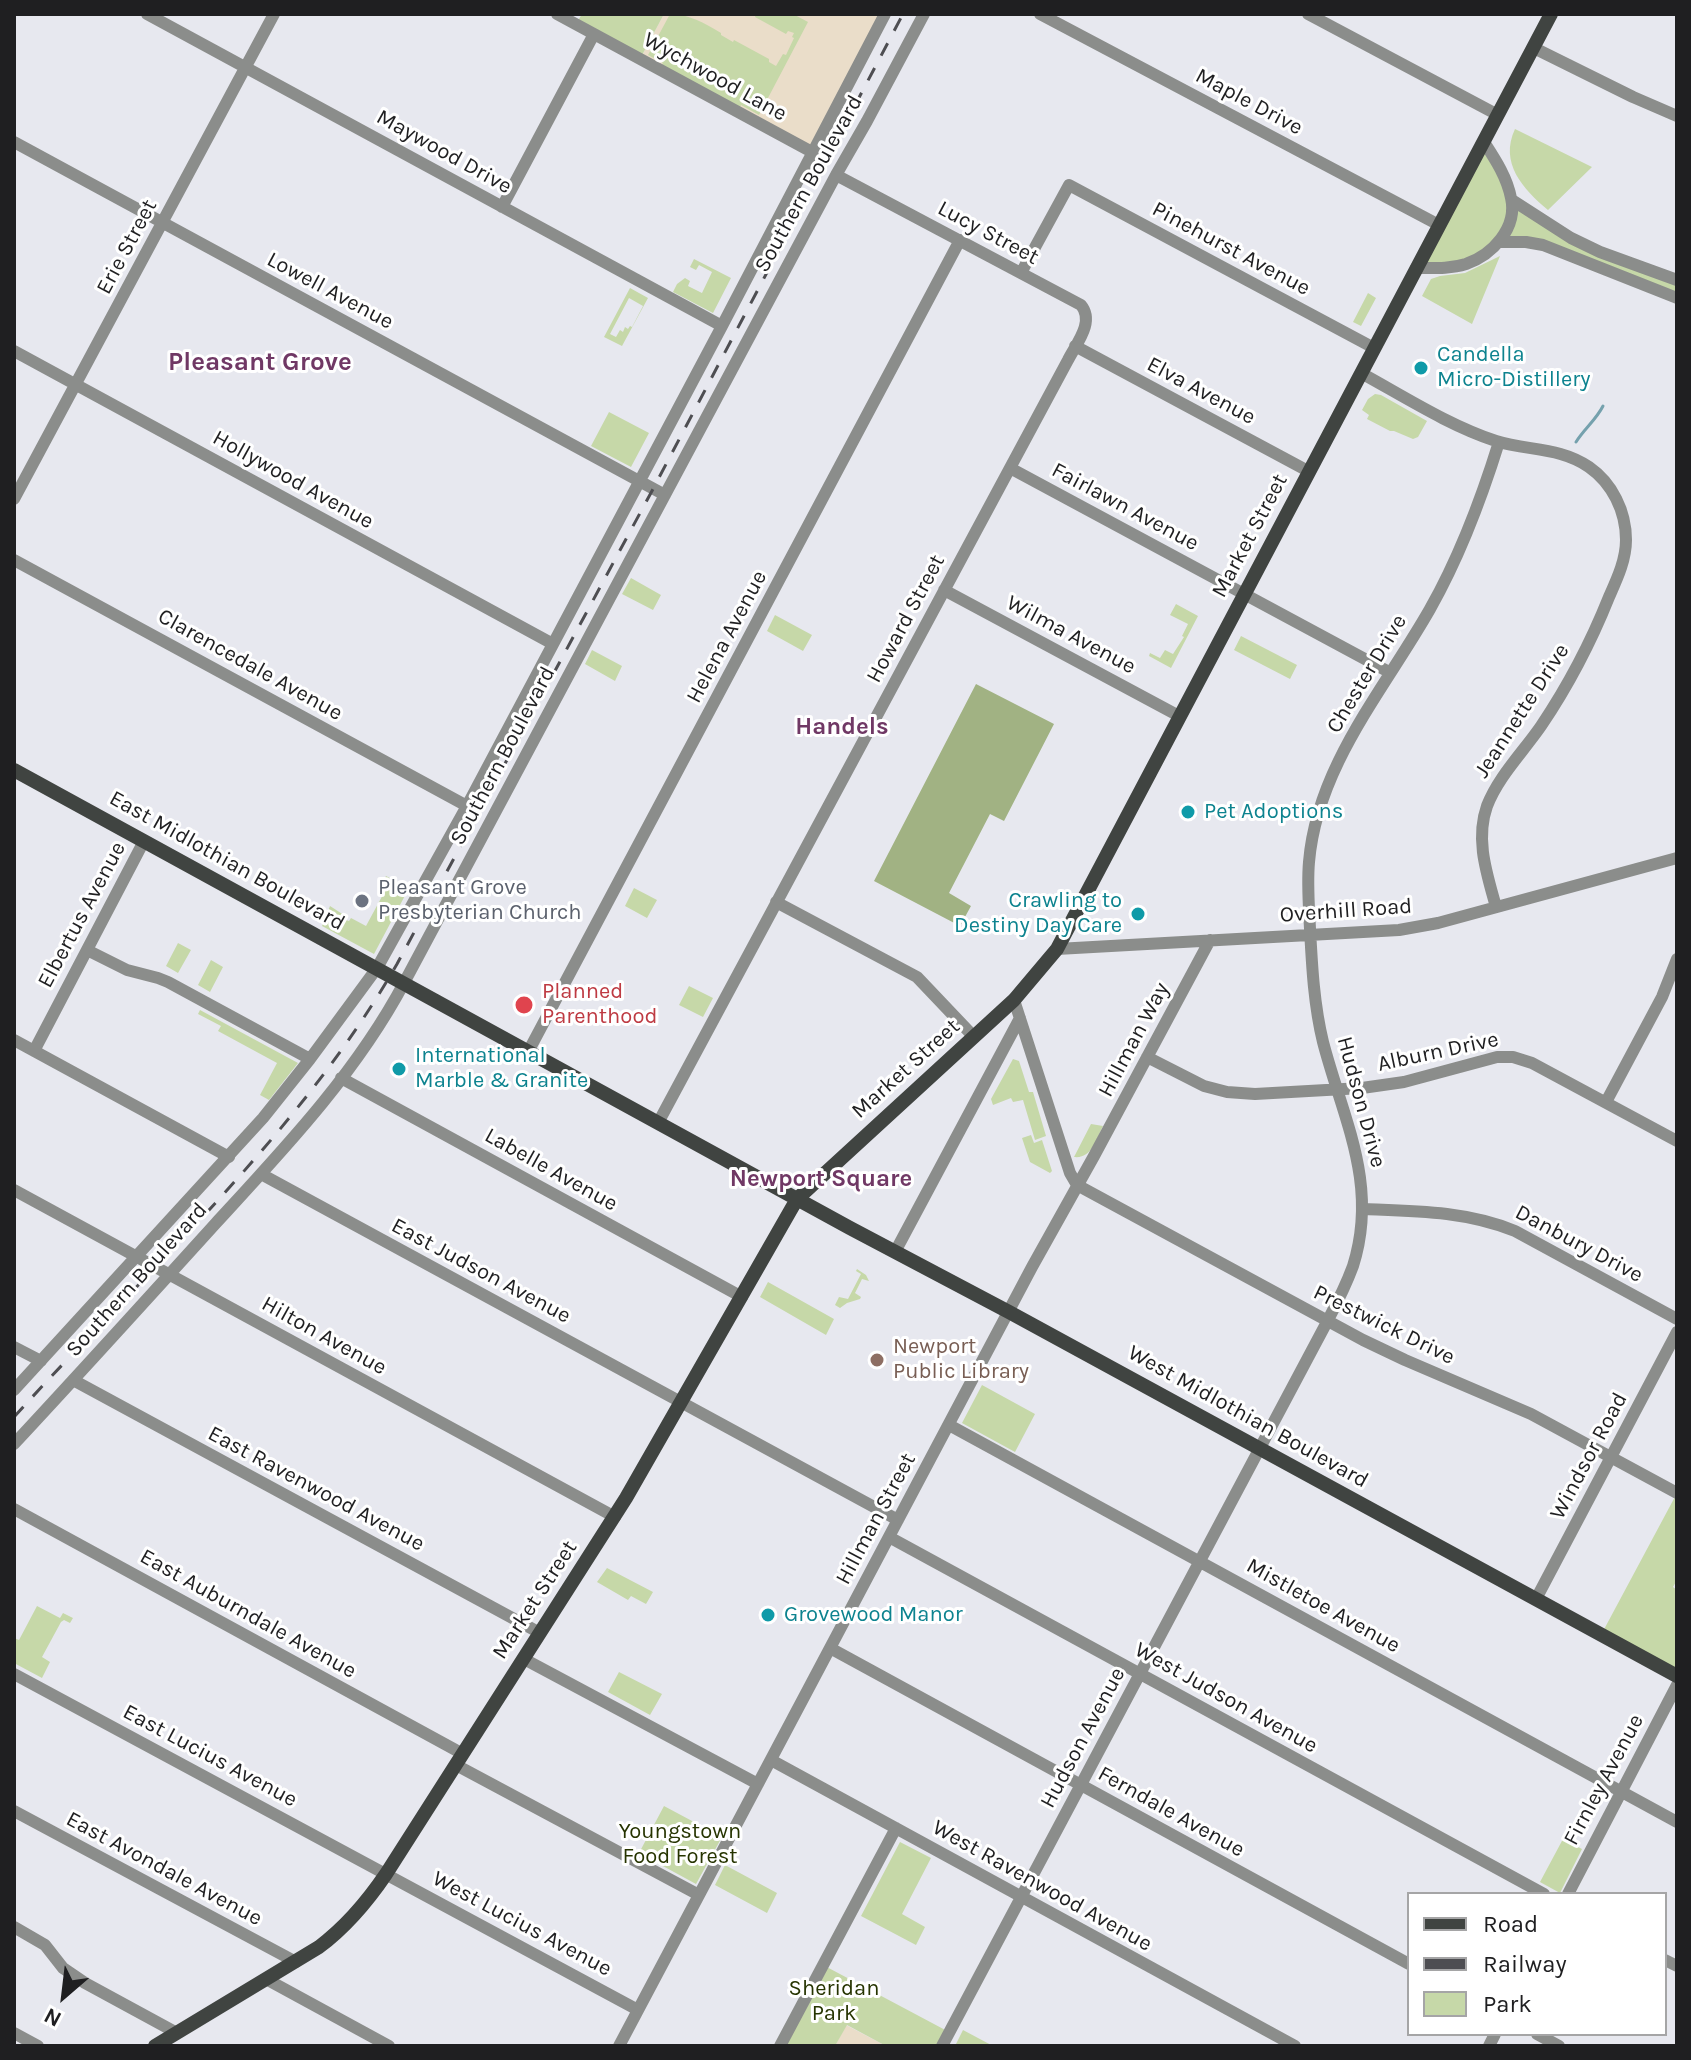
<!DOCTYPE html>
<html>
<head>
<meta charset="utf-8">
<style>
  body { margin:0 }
  #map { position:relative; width:1691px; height:2060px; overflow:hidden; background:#e7e8ef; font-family:Karla,sans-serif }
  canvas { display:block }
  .frame { position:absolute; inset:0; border:16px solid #1f1f21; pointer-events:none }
  .legend { position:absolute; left:1407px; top:1892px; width:260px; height:144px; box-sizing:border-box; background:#fff; border:2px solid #a5a5a6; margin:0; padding:10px 14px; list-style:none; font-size:24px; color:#1f1f21 }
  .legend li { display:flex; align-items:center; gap:16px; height:40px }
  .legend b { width:40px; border:2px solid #a5a5a6 }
  .north { position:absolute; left:24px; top:1956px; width:80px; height:80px; -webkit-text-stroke:6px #fff; paint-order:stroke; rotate:208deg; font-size:22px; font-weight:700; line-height:32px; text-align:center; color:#1f1f21 }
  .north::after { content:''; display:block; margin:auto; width:28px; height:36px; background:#1f1f21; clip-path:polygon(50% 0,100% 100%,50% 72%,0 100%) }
</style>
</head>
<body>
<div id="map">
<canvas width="1691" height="2060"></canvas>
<div class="frame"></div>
<ul class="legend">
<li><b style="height:10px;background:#404441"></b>Road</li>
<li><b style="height:10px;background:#4e4e52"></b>Railway</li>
<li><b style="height:22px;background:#c6d8a8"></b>Park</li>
</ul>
<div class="north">N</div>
</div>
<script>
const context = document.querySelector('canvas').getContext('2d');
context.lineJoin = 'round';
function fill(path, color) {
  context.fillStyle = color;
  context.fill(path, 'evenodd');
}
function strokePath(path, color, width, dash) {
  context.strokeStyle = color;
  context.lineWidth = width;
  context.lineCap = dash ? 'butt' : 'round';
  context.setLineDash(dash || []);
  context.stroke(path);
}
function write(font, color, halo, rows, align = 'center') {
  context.font = font + ' Karla,sans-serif';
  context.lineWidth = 6;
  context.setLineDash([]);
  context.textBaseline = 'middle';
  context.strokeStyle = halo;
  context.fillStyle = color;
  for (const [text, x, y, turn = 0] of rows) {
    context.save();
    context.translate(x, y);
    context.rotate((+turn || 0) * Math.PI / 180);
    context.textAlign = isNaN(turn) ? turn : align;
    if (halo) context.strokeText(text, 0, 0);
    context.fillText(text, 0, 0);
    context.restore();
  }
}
fill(new Path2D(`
  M664 14H885L812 152 640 59Z
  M846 2025 886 2046H835Z`), '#eaddc9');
fill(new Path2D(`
  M582 14H664L640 59 576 24Z
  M670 14C689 14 704 23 721 33V35L733 42 734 40 769 59V62L776 66 783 54 786 55 794 38 792 37 794 33 788 31 786 34 755 17 756 14H793L808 22 759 115 741 105 738 112 658 69 663 63 648 55Z
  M1515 129 1592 167 1548 210C1523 189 1499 163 1515 129Z
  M1484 142 1512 200 1544 222 1677 280V298L1554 249 1499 242 1478 259 1416 268Z
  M1500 256 1472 324 1422 296 1431 279 1440 276 1465 273Z
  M694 259 731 278 713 313 673 292 677 284 685 278 690 281 688 286 702 293 712 272 699 265 696 270 690 267Z
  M630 288 648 298 622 346 604 337ZM629 298 643 306 632 327 630 326 628 329 625 327 623 332 620 330 616 337 610 334Z
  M1368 293 1376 298 1361 326 1353 322Z
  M1375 394 1381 395 1427 421 1418 437 1413 439 1394 431H1390L1367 419 1369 415 1362 410 1368 399Z
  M609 412 649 433 631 467 591 446Z
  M631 578 661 595 653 610 622 594Z
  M1176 604 1198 616 1171 668 1149 656 1150 653 1160 658 1165 650 1173 654 1184 637 1182 636 1188 624 1170 615Z
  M775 615 812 635 803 651 767 631Z
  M1241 636 1297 665 1290 679 1234 650Z
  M592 650 622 666 615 681 585 664Z
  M386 876 409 888 374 954 322 926 330 906 347 917 346 920 349 921 351 918 366 926 386 889 381 885Z
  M634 888 657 900 647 918 625 906Z
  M178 943 191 950 178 973 166 966Z
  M211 960 223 967 210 992 198 985Z
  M689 986 713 998 703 1017 679 1005Z
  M200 1010 298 1063 269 1100 260 1095 277 1063 218 1031 221 1026 198 1014Z
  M1013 1059 1019 1061 1029 1092H1033L1046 1136 1035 1140 1023 1100 1013 1102 1011 1098 993 1105 991 1099Z
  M1091 1124 1103 1126C1096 1139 1092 1159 1074 1157Z
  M1031 1135 1034 1143 1042 1140 1052 1171 1050 1173 1030 1162 1022 1138Z
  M857 1269 866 1275 869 1281 862 1279 855 1293 861 1297 860 1299 847 1303 840 1308 835 1305 839 1297 848 1299 861 1274 856 1271Z
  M768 1282 834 1319 826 1335 760 1297Z
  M982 1385 1035 1414 1015 1452 962 1423Z
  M1677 1493V1580L1673 1587 1677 1590V1676L1601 1635Z
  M607 1568 653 1592 646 1604 631 1596 628 1600 597 1582Z
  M37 1606 60 1618 63 1613 73 1618 70 1623 64 1620 61 1622 42 1657 50 1662 42 1678 14 1663V1638L19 1640Z
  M619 1672 662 1694 650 1715 608 1692Z
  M664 1806 722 1837 696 1884 639 1853Z
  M1563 1839 1582 1849 1560 1893 1540 1882Z
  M900 1842 931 1858 902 1914 925 1927 916 1945 861 1916Z
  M725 1865 777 1893 767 1913 715 1885Z
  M823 1965 949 2032 942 2046H886L847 2025 835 2046H780Z
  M963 2030 993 2046H955Z`), '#c6d8a8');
fill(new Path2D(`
  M976 684 1054 724 1004 821 990 814 949 893 971 906 960 926 874 881Z`), '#a1b283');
strokePath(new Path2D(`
  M1576 442C1584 429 1596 420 1603 406`), '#75a1ad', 3);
strokePath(new Path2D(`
  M147 14 722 326
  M557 14 812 152
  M1040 14 1439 225
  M1308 14 1498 115
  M1534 48 1633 97 1677 116
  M14 142 665 495
  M1512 200 1571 238 1600 252 1677 280
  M502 207 594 34
  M1499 242H1526L1543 245 1677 298
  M1416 268C1433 268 1450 269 1466 264 1492 255 1518 228 1511 198 1507 177 1495 159 1484 142
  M1021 273 1069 185 1374 348
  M1075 346 1308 471
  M14 351 553 644
  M1361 373C1405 397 1448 425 1496 441 1528 451 1560 447 1589 467 1612 483 1626 511 1626 540 1626 560 1617 579 1609 597 1591 642 1568 686 1541 726 1523 752 1498 777 1487 806 1475 840 1487 874 1496 907
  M1010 468 1389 672
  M14 499 274 14
  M14 560 467 806
  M944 590 1179 716
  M776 902 917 977 974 1037
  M1057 949 1399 930 1438 923 1677 858
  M87 950 127 970 158 978 168 982 310 1059
  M1014 1000 1070 1173 1077 1185
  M14 1040 229 1157
  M34 1051 144 841
  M528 1052 960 240
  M1147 1057 1204 1086 1227 1092 1255 1094 1362 1088 1404 1082 1497 1057H1513L1532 1063 1677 1141
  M341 1078 742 1297
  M1606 1102 1662 997 1677 959
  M658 1123 1068 360C1076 344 1095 322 1081 305L836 175
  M261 1174 898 1520
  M1077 1185 1363 1340 1405 1360 1531 1414 1677 1493
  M14 1190 615 1517
  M1363 1209C1415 1211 1466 1211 1515 1231L1677 1319
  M895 1252 1020 1018
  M14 1347 41 1361
  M73 1380 540 1633
  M14 1390 263 1118 310 1059 377 968 467 806 722 326 885 14
  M949 1425 1677 1822
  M14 1444C82 1371 149 1297 216 1223 285 1148 356 1073 404 983L836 175 867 121 924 14
  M14 1509 463 1754
  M889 1537 1544 1894
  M1536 1599 1677 1332
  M830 1648 1409 1964
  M524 1659 758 1784
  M14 1674 638 2010
  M771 1760 1295 2046
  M456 1765 699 1895
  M14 1811 296 1962
  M1568 1894 1677 1685
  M14 1927 45 1945 63 1968 85 1983 177 2033
  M1665 1960 1677 1966
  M266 1979 389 2046
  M14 2033 38 2046
  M1537 2034 1559 2046
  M619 2046 1032 1267 1094 1156 1210 940
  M780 2046 896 1828
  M942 2046 1328 1320C1337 1303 1346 1285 1353 1266 1379 1184 1343 1119 1323 1042 1314 1005 1312 967 1310 929 1309 907 1307 884 1309 862 1317 766 1384 690 1430 609 1460 556 1481 500 1499 442
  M1489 2046 1495 2034`), '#8b8d8b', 12);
strokePath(new Path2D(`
  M14 770 850 1228 1009 1312 1677 1676
  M155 2046 319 1947C347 1926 367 1902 386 1874L626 1498 797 1199 1014 1000 1057 949 1551 14`), '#404441', 14);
strokePath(new Path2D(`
  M14 1417C146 1271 298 1136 397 964L653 489 903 14`), '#4e4e52', 3, [14, 14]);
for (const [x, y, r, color] of [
  [1421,368,8,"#0f9aa8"],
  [1188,812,8,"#0f9aa8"],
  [362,901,8,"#6b7280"],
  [1138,914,8,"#0f9aa8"],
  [524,1005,10,"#e0444e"],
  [399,1069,8,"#0f9aa8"],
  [877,1360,8,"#8d6e63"],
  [768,1615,8,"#0f9aa8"]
]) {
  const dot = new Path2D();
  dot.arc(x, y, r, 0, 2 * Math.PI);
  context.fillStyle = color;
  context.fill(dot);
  strokePath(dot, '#fff', 3);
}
write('22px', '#1f1f21', '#fff', [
  ["Wychwood Lane",715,77,29],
  ["Maple Drive",1249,102,28],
  ["Maywood Drive",444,152,29],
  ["Southern Boulevard",809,184,-61],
  ["Lucy Street",988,233,28],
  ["Erie Street",127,247,-62],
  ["Pinehurst Avenue",1231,249,28],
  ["Lowell Avenue",330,291,28],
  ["Elva Avenue",1201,391,28],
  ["Hollywood Avenue",293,480,29],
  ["Fairlawn Avenue",1125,507,28],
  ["Market Street",1250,536,-62],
  ["Howard Street",906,619,-62],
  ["Wilma Avenue",1071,635,28],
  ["Helena Avenue",727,637,-62],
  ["Clarencedale Avenue",250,665,29],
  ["Chester Drive",1367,674,-59],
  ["Jeannette Drive",1522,711,-57],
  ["Southern Boulevard",503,756,-62],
  ["East Midlothian Boulevard",227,861,29],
  ["Overhill Road",1346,911,-4],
  ["Elbertus Avenue",82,915,-62],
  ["Hillman Way",1134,1040,-62],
  ["Alburn Drive",1438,1052,-12],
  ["Market Street",906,1069,-42],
  ["Hudson Drive",1361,1102,75],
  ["Labelle Avenue",551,1170,29],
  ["Danbury Drive",1579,1244,28],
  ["East Judson Avenue",481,1271,28],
  ["Southern Boulevard",137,1280,-48],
  ["Prestwick Drive",1384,1325,26],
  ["Hilton Avenue",324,1336,29],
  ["West Midlothian Boulevard",1248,1417,29],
  ["Windsor Road",1589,1456,-62],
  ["East Ravenwood Avenue",316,1489,28],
  ["Hillman Street",876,1519,-62],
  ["Market Street",535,1600,-57],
  ["Mistletoe Avenue",1323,1606,29],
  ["East Auburndale Avenue",248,1614,29],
  ["West Judson Avenue",1226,1698,29],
  ["Hudson Avenue",1083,1738,-62],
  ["East Lucius Avenue",210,1756,28],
  ["Firnley Avenue",1604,1780,-62],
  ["Ferndale Avenue",1171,1812,29],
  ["East Avondale Avenue",164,1869,28],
  ["West Ravenwood Avenue",1042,1886,29],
  ["West Lucius Avenue",522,1924,28]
]);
write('22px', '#0d838f', '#fff', [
  ["Candella",1437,355],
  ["Micro-Distillery",1437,380],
  ["Pet Adoptions",1204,812],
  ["Crawling to",1122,901,"right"],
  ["Destiny Day Care",1122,926,"right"],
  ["International",415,1056],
  ["Marble & Granite",415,1081],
  ["Grovewood Manor",784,1615]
], 'left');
write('22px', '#5b616d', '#fff', [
  ["Pleasant Grove",378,888],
  ["Presbyterian Church",378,913]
], 'left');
write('22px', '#be3a42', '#fff', [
  ["Planned",542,992],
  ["Parenthood",542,1017]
], 'left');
write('22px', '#785e54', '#fff', [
  ["Newport",893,1347],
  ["Public Library",893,1372]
], 'left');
write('22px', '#263400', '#fff', [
  ["Youngstown",680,1832],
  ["Food Forest",680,1857],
  ["Sheridan",834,1989],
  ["Park",834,2014]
]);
write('bold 24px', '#703865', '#fff', [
  ["Handels",842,727],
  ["Newport Square",821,1179]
]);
write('bold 26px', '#703865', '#fff', [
  ["Pleasant Grove",260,363]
]);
</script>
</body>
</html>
